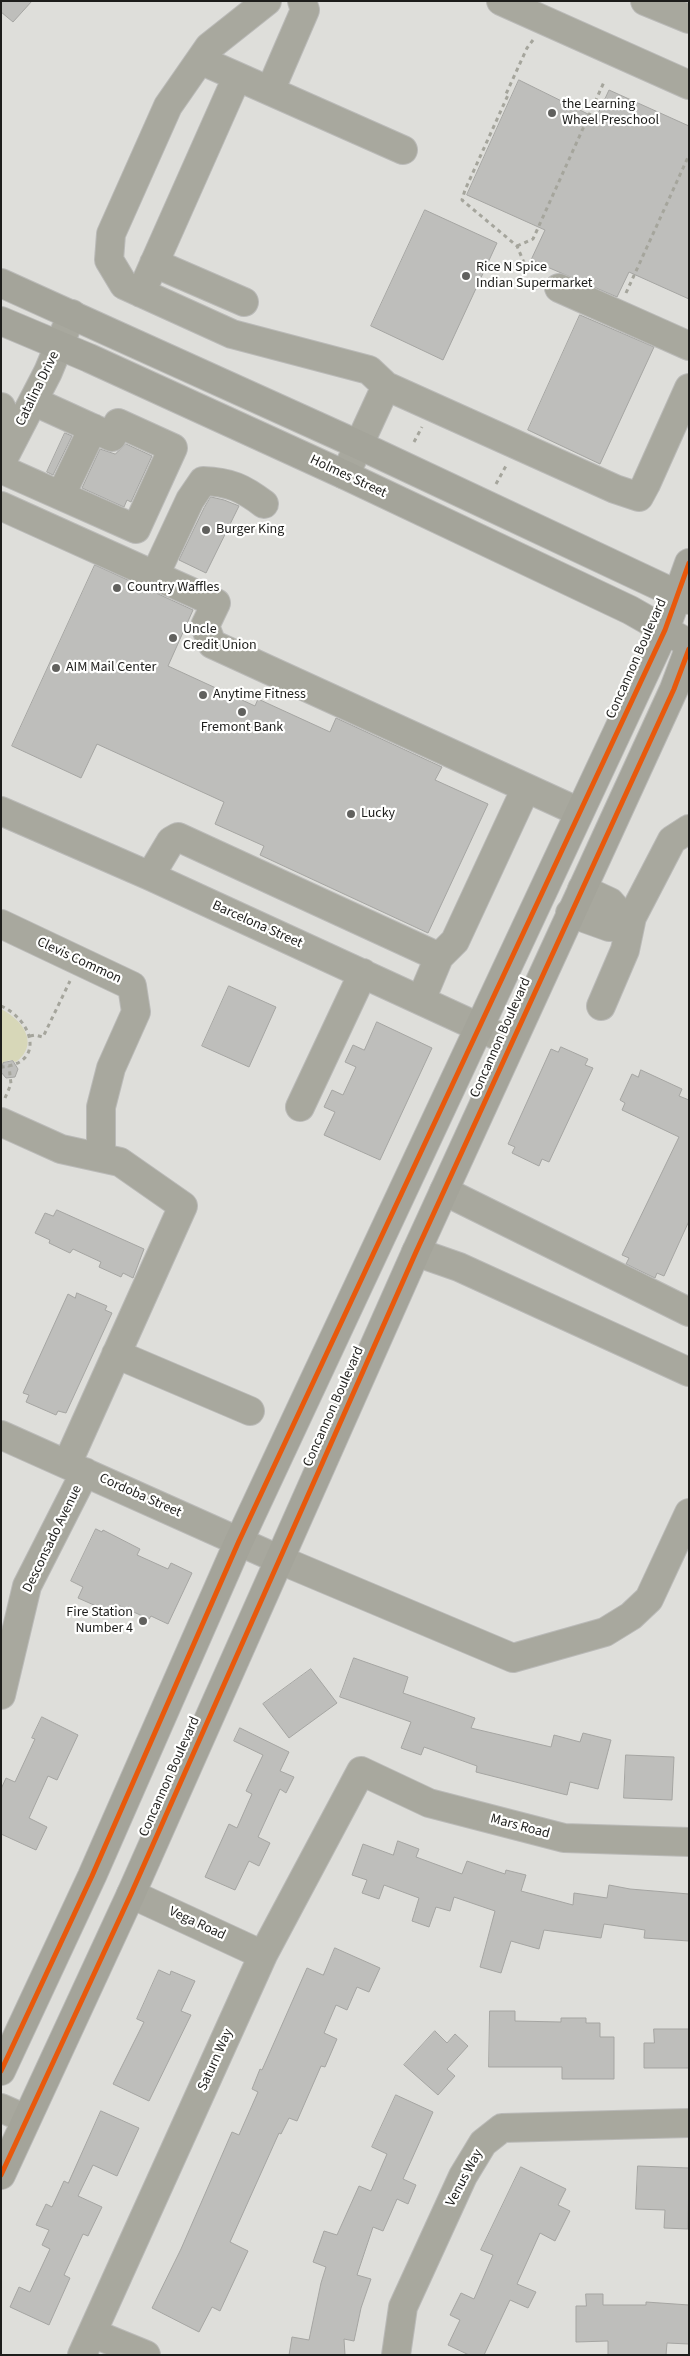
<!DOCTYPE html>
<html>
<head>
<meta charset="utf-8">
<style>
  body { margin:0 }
  #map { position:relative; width:690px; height:2356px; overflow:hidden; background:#dededa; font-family:"Source Sans 3",sans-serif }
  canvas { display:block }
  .frame { position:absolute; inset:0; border:2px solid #1d1d1b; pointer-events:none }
</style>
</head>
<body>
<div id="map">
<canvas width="690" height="2356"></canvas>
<div class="frame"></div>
</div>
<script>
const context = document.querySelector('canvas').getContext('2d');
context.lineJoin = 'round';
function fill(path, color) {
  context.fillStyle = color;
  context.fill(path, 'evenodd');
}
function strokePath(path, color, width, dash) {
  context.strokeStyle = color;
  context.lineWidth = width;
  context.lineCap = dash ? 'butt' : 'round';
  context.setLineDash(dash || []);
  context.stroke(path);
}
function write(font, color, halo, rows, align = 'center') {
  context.font = font + ' "Source Sans 3",sans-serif';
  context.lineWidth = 4.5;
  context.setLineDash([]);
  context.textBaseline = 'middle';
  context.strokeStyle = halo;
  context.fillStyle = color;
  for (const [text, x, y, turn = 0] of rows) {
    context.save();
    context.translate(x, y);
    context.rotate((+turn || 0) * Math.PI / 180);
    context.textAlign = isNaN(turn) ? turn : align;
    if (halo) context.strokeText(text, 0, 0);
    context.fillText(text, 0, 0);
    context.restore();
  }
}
fill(new Path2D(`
  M1 1009C23 1020 40 1044 16 1062L10 1060 4 1062 1 1066Z`), '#d7d7b8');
const building = new Path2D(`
  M1 1H32L13 22 1 12Z
  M519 80 596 118 609 90 689 126V299L629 272 617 297 531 260 545 230 467 195Z
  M425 210 497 243 443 360 371 326Z
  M580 315 654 347 600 464 528 430Z
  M65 433 72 436 53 475 47 472Z
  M126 444 152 456 131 502 127 500 124 507 82 488 100 449 115 454Z
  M211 497 224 500 239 506 206 573 179 560 204 508Z
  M95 565 193 610 168 666 255 706 258 699 330 732 336 718 442 767 435 780 488 804 428 933 260 855 264 846 215 824 224 802 97 744 81 778 12 746Z
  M229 986 276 1007 249 1067 202 1046Z
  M377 1022 432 1048 380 1160 324 1135 335 1112 324 1107 332 1090 343 1095 356 1067 345 1062 353 1045 364 1050Z
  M561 1047 588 1059 585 1065 593 1068 549 1162 542 1159 539 1166 512 1153 515 1147 508 1144 551 1049 558 1052Z
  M13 1061 18 1069 15 1077 6 1078 1 1072 3 1063Z
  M641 1070 682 1089 679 1096 689 1100V1221L664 1276 657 1273 655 1278 626 1264 629 1258 622 1255 679 1137 622 1110 625 1103 620 1100 632 1074 638 1077Z
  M57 1210 144 1249 133 1278 123 1273 121 1277 99 1267 101 1262 73 1249 70 1253 49 1243 50 1240 35 1233 45 1213 53 1216Z
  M77 1293 107 1306 105 1310 112 1313 66 1413 58 1411 56 1415 26 1402 29 1395 23 1393 68 1294 75 1298Z
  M96 1529 102 1532 103 1530 140 1549 137 1555 168 1569 171 1563 192 1573 168 1624 151 1616 149 1619 116 1604 112 1613 78 1598 83 1587 71 1581Z
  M354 1658 408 1677 403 1693 475 1718 471 1728 551 1747 554 1735 580 1742 583 1733 611 1740 598 1789 570 1782 567 1795 476 1772 477 1766 424 1747 421 1755 401 1748 411 1722 340 1697Z
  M311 1669 337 1703 289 1738 263 1704Z
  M42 1717 78 1735 57 1780 48 1776 29 1818 47 1827 36 1850 1 1834V1789L6 1778 15 1782 35 1739 32 1738Z
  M240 1728 289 1752 280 1771 294 1777 286 1793 280 1789 258 1837 270 1843 259 1866 249 1861 235 1890 205 1877 229 1824 237 1828 252 1794 246 1791 263 1755 234 1741Z
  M626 1755 674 1757 672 1800 624 1798Z
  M398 1841 419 1849 416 1857 462 1874 467 1861 505 1874 506 1870 526 1875 521 1891 573 1905 574 1893 607 1898 609 1885 630 1889 689 1894V1941L644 1938 645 1930 604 1924 601 1938 544 1930 539 1949 511 1941 501 1973 480 1967 495 1911 454 1897 450 1911 436 1907 429 1927 412 1921 419 1898 384 1885 379 1899 362 1893 367 1880 352 1875 363 1844 393 1855Z
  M335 1948 380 1968 369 1992 357 1987 347 2010 336 2005 324 2033 337 2039 325 2067 321 2066 297 2121 289 2118 281 2134 279 2133 230 2242 248 2251 220 2311 212 2307 199 2332 152 2308 181 2249 232 2132 239 2135 258 2092 252 2089 260 2069 262 2070 307 1968 323 1975Z
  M159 1970 170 1975 171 1971 195 1981 181 2011 191 2015 149 2101 113 2084 144 2022 137 2019Z
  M490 2011H515V2021L561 2022V2018H586V2023H600V2037H614V2079H562V2067H489Z
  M654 2029H689V2068H644V2043H654Z
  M435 2031 447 2043 455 2034 468 2046 447 2069 455 2076 438 2095 404 2065Z
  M396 2095 433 2112 403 2179 416 2185 408 2204 397 2199 383 2231 373 2227 357 2275 371 2279 361 2308 354 2341 344 2339 345 2355H289L292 2337 309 2340 321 2283 326 2267 313 2262 324 2231 337 2235 359 2186 371 2191 387 2154 372 2147Z
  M101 2111 139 2128 117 2176 93 2165 78 2196 102 2207 88 2236 83 2234 64 2275 70 2278 49 2325 10 2307 19 2287 30 2292 50 2249 42 2245 49 2230 36 2225 46 2204 52 2207 64 2181 68 2183Z
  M638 2166 689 2168 688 2229 664 2228 665 2210 636 2209Z
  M521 2167 566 2189 558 2205 570 2211 555 2241 540 2233 517 2284 536 2292 528 2308 510 2300 484 2355H469L448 2345 460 2320 450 2315 461 2293 474 2299 493 2255 481 2250Z
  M586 2294H603V2305H646V2302L689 2305V2344L667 2343 666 2355H608V2341L576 2342V2306H586Z`);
fill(building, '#bebebb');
strokePath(building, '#a5a5a2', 1);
const minor = new Path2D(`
  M267 1 209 47 168 106 111 234 109 260 124 285 232 334 369 370 386 386 345 475
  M501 1 689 85
  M645 1 689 19
  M200 60 403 150
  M270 91 305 10 302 1
  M154 263 244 302
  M559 288 689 346
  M141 293 237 77
  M386 386 615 489 639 497 646 484 689 388
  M1 407 15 436
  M1 463 48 372 72 314
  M1 469 136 529 173 448 118 423 112 437 33 401
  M61 495 93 428
  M1 506 216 603 205 626 212 644 579 812
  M155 575 190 500 203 481C230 482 243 488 264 504
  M1 811 150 876 511 1042
  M150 876 171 841 178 837 439 957
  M582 889 610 902 630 925
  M570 913 609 927 630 925
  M1 924 132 986 136 1012 111 1068 101 1107V1157
  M421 1000 439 957 455 941 526 788
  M601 1006 625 950 632 917 672 840 689 829
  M300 1107 363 973
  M1 1122 61 1149 120 1162 183 1206 67 1464
  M444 1191 689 1312
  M416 1252 459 1267 689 1372
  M116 1354 250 1411
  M1 1435 278 1559 513 1658 605 1632 631 1616 649 1599 689 1513
  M1 1695 27 1586 85 1472
  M131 1894 263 1955
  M1 2108 26 2119
  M92 2333 146 2355
  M82 2355 263 1955 361 1771 429 1803 564 1838 689 1842
  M396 2355 403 2307 463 2176 483 2143 502 2128 689 2123`);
const major = new Path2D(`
  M1 283 359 445 689 600
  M1 321 89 358 345 475 630 610 681 639
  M1 2071 92 1876 239 1541 665 630 689 563
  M1 2175 131 1894 416 1252 674 689 689 649`);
strokePath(minor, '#babab8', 30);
strokePath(major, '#babab8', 30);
strokePath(new Path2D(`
  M517 246 533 239 604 82
  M524 271 525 265 517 246 462 200 465 190 508 95 506 94 527 48 533 40
  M626 293 689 155
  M414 442 422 427
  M496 484 507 464
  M1 1006C33 1020 46 1064 1 1067
  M30 1036 35 1035 43 1037 70 981
  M5 1098 11 1084 9 1066`), '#a5a59c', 3, [4, 4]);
strokePath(minor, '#a8a89e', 28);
strokePath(major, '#a4a49a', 28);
strokePath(new Path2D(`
  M1 2071 92 1876 239 1541 665 630 689 563
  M1 2175 131 1894 416 1252 674 689 689 649`), '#e8590c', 5);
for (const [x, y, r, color] of [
  [552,113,5,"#61615e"],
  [466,276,5,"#61615e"],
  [206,530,5,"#61615e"],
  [117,588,5,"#61615e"],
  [173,638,5,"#61615e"],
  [56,668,5,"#61615e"],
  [203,695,5,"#61615e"],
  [242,712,5,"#61615e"],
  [351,814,5,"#61615e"],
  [143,1621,5,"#61615e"]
]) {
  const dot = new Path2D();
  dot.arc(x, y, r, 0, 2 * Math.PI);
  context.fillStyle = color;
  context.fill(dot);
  strokePath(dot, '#fffffe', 2);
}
write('14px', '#1d1d1b', '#fffffe', [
  ["the Learning",562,105],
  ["Wheel Preschool",562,121],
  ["Rice N Spice",476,268],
  ["Indian Supermarket",476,284],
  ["Burger King",216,530],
  ["Country Waffles",127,588],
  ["Uncle",183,630],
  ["Credit Union",183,646],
  ["AIM Mail Center",66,668],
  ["Anytime Fitness",213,695],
  ["Fremont Bank",242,728,"center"],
  ["Lucky",361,814],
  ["Fire Station",133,1613,"right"],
  ["Number 4",133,1629,"right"]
], 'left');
write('14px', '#1d1d1b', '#fffffe', [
  ["Catalina Drive",38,389,-64],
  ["Holmes Street",348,477,25],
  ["Concannon Boulevard",637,659,-66],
  ["Barcelona Street",257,925,24],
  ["Clevis Common",79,961,25],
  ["Concannon Boulevard",501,1038,-66],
  ["Concannon Boulevard",334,1407,-66],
  ["Cordoba Street",140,1496,24],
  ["Desconsado Avenue",53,1539,-64],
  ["Concannon Boulevard",170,1777,-66],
  ["Mars Road",520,1827,15],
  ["Vega Road",197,1924,25],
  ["Saturn Way",216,2060,-66],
  ["Venus Way",465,2178,-62]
]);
</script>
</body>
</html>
